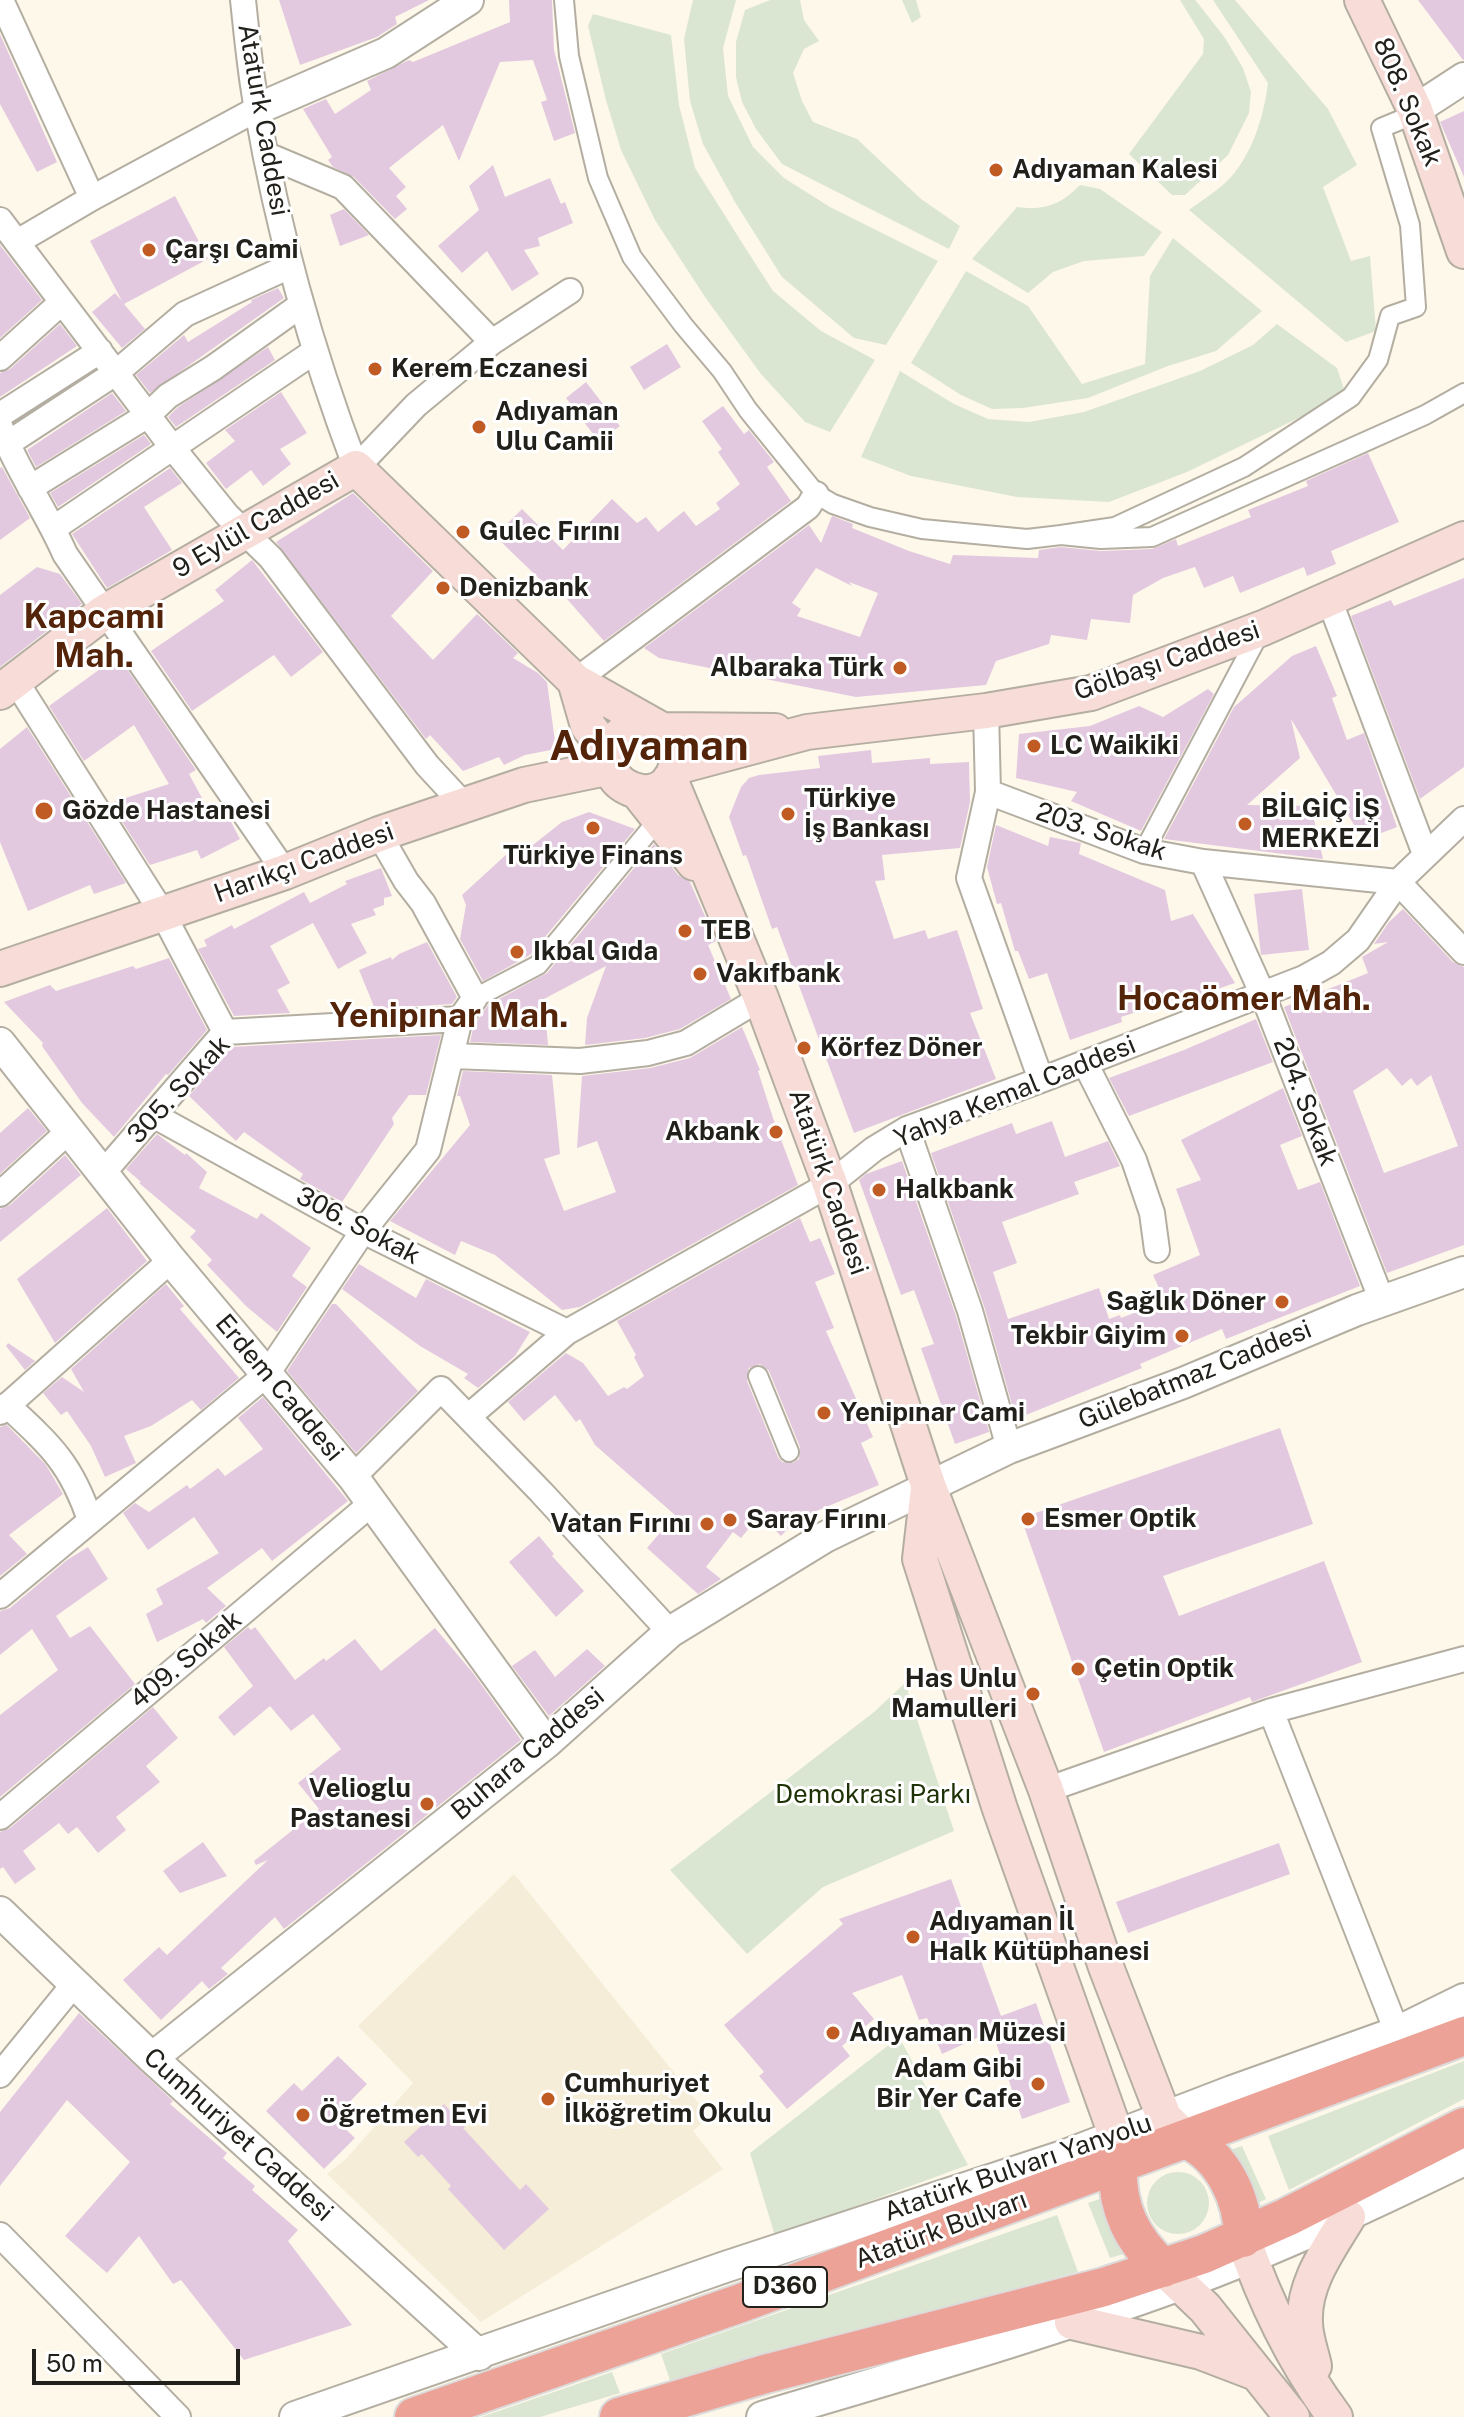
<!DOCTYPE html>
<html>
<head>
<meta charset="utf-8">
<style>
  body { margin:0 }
  #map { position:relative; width:1464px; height:2417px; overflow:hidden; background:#fef8ea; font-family:"Public Sans",sans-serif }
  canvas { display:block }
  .scale { position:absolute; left:32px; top:2349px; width:208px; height:36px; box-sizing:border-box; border:4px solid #22201b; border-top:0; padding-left:10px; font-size:24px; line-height:28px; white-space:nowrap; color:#22201b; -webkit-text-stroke:6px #fff; paint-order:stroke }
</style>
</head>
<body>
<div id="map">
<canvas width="1464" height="2417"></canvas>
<div class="scale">50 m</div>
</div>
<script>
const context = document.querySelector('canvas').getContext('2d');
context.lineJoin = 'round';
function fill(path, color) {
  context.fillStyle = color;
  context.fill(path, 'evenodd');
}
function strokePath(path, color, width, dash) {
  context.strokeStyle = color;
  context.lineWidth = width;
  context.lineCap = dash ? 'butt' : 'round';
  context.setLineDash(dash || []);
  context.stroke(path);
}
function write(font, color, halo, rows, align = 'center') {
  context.font = font + ' "Public Sans",sans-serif';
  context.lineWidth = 6;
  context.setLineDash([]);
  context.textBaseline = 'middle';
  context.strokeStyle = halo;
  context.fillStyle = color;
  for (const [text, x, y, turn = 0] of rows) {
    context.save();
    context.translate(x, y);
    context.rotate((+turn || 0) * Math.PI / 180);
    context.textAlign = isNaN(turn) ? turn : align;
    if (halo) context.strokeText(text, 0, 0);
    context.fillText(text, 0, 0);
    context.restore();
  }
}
fill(new Path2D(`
  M514 1874 709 2116 693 2131 723 2169 481 2322 327 2174 346 2159 413 2083 358 2026Z`), '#f5edd7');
fill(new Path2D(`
  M693 0H736L723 48 728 96 753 147 784 178 830 207 938 261 886 345 854 338 782 277 735 202 703 144 690 101 684 39Z
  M770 0H800L804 20 819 41 804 49 793 73 802 101 813 122 857 139 921 199 960 226 949 249 782 164 756 129 742 102 736 77V42L745 10Z
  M902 0H916L921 17 912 23Z
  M1180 0H1195L1197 2 1225 38 1243 68 1251 92 1249 113 1228 155 1185 195H1172L1129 154 1203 54 1204 39Z
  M1213 0H1235L1328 109 1357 165 1323 187 1351 261 1370 256 1376 331 1346 342 1189 210C1202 200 1219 190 1230 178 1253 153 1264 115 1268 83Z
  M593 14 671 35 679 105 695 168 739 238 773 291 821 331 875 360 830 432 805 422 761 374 705 297 655 220 621 150 606 100 588 26Z
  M1080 185 1100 189 1162 232 1144 256 1084 261 1053 272 1028 293 972 259 1017 207C1044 211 1060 205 1080 185Z
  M1173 238 1262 311 1216 351 1168 366 1088 398 1023 408 992 409 961 395 911 363 966 271 1028 306 1082 384 1145 364 1150 276Z
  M1277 324 1337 368 1346 395 1187 472 1109 502 1017 497 911 476 861 457 900 371 954 404 988 419 1029 422 1084 412 1200 371 1253 345Z
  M905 1683 954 1831 823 1887 747 1954 670 1870 874 1712Z
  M899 2037 968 2165 775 2236 750 2153Z
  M1464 2061V2099L1289 2190 1268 2136Z
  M1242 2146 1266 2199 1254 2205C1251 2182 1245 2167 1230 2150Z
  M1147 2203a31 31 0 1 1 62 0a31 31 0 1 1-62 0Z
  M1105 2197C1107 2220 1112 2235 1127 2253L1110 2258 1088 2203Z
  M1057 2215 1078 2272 670 2380 661 2354Z
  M612 2372 620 2393 540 2417H481Z`), '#dbe6d2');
fill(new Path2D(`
  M279 0H429L395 17 397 24 377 37 300 65Z
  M509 0H552L554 50 575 133 554 141 541 102 547 100 533 60 500 62 459 161 443 125 389 168 406 187 396 196 407 209 395 219 354 177 333 167 328 160 332 157 303 109 326 99 335 114 371 90 367 81 409 60 413 62 510 22Z
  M1418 0H1464V60H1463Z
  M0 34 57 162 37 172 0 104Z
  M1464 111V177L1440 122Z
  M493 165 505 197 550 178 561 204 565 202 573 223 538 238 540 246 524 250 539 274 512 291 487 251 462 273 438 246 479 210 469 186Z
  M175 196 208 259 124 304 145 329 122 348 92 312 115 293 122 301 90 241Z
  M344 209 369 235 340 246 330 215Z
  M0 245 42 300 0 338Z
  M278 288 284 298 150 393 136 375 184 335 188 342 252 302 251 300Z
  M60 324 77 346 0 397V373L10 369Z
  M667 344 681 367 644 390 630 367Z
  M268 347 275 360 176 427 168 417 177 408Z
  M586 382 620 426 599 442 566 398Z
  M281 392 307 433 280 449 291 464 263 486 251 470 226 489 206 463 235 441 225 430Z
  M112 393 126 411 36 467 27 450Z
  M723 406 744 434 749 430 774 462 767 467 791 501 604 641 559 590 555 594 495 536 522 509 563 550 612 499 637 523 646 517 658 532 684 511 696 526 720 509 716 503 740 484 718 452 722 449 702 421Z
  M144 435 151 444 58 507 50 493Z
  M1368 453 1399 522 1331 551 1336 564 1307 576 1304 567 1240 593 1233 576 1204 588 1195 567 1163 578 1133 595 1130 623 1091 619 1087 640 1051 635 1049 644 996 661 986 685 856 697 659 658 644 648 809 525 821 543 832 516 853 524 852 528 909 551 950 564 953 555 1038 558 1039 550 1061 547 1101 551 1152 549 1176 539 1178 546 1251 517 1248 510 1308 486 1306 481ZM816 568 852 586 849 582 878 593 860 637 797 616 801 609 792 603Z
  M2 467 30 518 0 540V468Z
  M170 468 182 483 144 507 172 550 107 588 72 534Z
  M353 493 433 571 391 616 433 660 477 614 518 653 513 658 538 673 547 682 556 749 525 755 504 765 499 757 463 771 430 735 426 739 276 542Z
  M252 560 323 652 291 677 274 655 192 711 151 651 224 601 215 590Z
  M37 567 60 574 82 604 0 667V595Z
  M1464 578V767L1420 799 1351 616 1391 600 1394 606Z
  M1316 646 1337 696 1332 698 1347 740 1364 733 1397 827 1363 840 1291 719 1300 758 1247 805 1311 806 1323 859 1164 839 1234 707 1292 656Z
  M118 656 196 770 189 774 215 822 228 816 240 839 201 859 197 850 150 865 110 803 169 784 134 725 84 761 49 706Z
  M1208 689 1214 694 1141 831 1071 801 1077 792 1016 778 1019 734 1090 726 1139 706 1163 717Z
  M27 727 126 883 94 894 90 885 28 911 0 842V749Z
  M871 750 872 763 930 758V764L969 762 970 802 960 848 882 855 885 880 875 881 894 939 925 930 928 939 957 930 983 1009 970 1013 996 1079 854 1133 777 927 772 929 746 855 743 856 729 817 741 787 749 778 759 775 820 768 818 756Z
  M589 812 635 829 530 955 483 981 460 939 466 905 462 895 520 842 524 852 562 822Z
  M996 825 1048 846 1050 837 1081 843 1079 854 1165 890 1171 921 1193 914 1235 983 1186 1000 1184 996 1149 1008 1121 1017 1122 1022 1070 1040 1047 973 1029 979 1018 951H1015L1001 903 997 904 987 867Z
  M654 844 678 875 690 882 716 941 708 945 731 999 680 1029 645 1038 585 1045 587 1018 606 966 544 999 548 1045 470 1042 474 1025 488 1005 547 973Z
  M381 868 392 896 384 898V905L373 909 376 915 351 924 367 953 338 969 313 923 270 946 290 983 277 990 290 1013 234 1016 198 949 207 946 204 940 232 925 234 929 304 892 310 903 347 884 345 881Z
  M1302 889 1309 950 1261 955 1254 894Z
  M1403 909 1453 962 1464 967V1245L1387 1273 1284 1007 1368 973 1362 957 1388 942 1374 944 1389 922ZM1387 1068 1402 1086 1411 1078 1417 1086 1431 1075 1458 1146 1384 1173 1353 1091Z
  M427 942 457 997 452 1004 375 1009 359 970 391 957 392 960 399 954Z
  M169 958 207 1030 168 1075 166 1074 114 1137 82 1103 42 1046 43 1043 4 1002 50 985 56 991 133 966 136 969Z
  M1256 1019 1273 1062 1129 1116 1109 1078 1184 1050Z
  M742 1027 760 1070 758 1071 773 1118 798 1185 580 1307 562 1310 495 1255 461 1241 455 1255 390 1221 470 1125 460 1096H457L463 1071 552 1075 560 1154 544 1159 564 1211 616 1192 597 1141 577 1148 582 1076 650 1068 690 1058Z
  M441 1035 426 1095H409L392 1118 394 1124 342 1202 300 1179 303 1174 244 1132 236 1141 189 1096 232 1047Z
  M1283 1088 1302 1136 1280 1145 1298 1190 1320 1182 1360 1286 1226 1339 1222 1329 1140 1364 1142 1368 1016 1419 984 1306 931 1153 1012 1123 1016 1134 1052 1121 1065 1157 1108 1141 1120 1166 1074 1182 1079 1194 1002 1222 1017 1263 993 1272 1008 1319 1099 1288 1109 1319 1120 1315 1121 1318 1165 1301 1153 1275 1200 1255 1176 1189 1201 1180 1181 1140Z
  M28 1108 47 1131 0 1174V1133Z
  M157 1134 185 1155 186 1153 207 1172 199 1188 257 1219 261 1213 311 1248 292 1276 307 1287 277 1332 246 1306 207 1265 212 1260 190 1237 196 1231 139 1183 141 1182 126 1169Z
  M65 1155 81 1175 0 1242V1209L10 1205Z
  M902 1161 956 1316 989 1432 955 1444 921 1348 934 1344 914 1290 901 1295 859 1180 866 1174Z
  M107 1208 147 1261 55 1343 17 1279Z
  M800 1218 810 1242 820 1238 835 1274 815 1282 834 1328 826 1331 873 1437 861 1443 879 1485 797 1519 781 1536 760 1515 741 1538 733 1532 706 1567 721 1579 698 1594 647 1548 675 1515 595 1445 580 1419 576 1422 555 1395 524 1421 508 1402 566 1353 583 1363 608 1396 624 1387 627 1389 644 1376 634 1357 636 1355 617 1321ZM760 1364 769 1371 800 1447 799 1459 793 1463 782 1462 778 1457 747 1381 749 1368Z
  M359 1264 416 1298 426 1279 530 1332 515 1356 478 1388 464 1378 468 1374 420 1346 342 1289Z
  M166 1284 184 1306 180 1309 239 1378 201 1410 192 1400 151 1426 124 1436 136 1463 105 1477 91 1446 67 1411 61 1415 43 1393 62 1377 84 1392 71 1369Z
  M332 1304H336L418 1391 356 1453 287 1371Z
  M8 1343 35 1361 25 1370 6 1346Z
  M263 1397 348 1501 272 1561 262 1548 207 1588 226 1606 206 1623 203 1619 157 1642 146 1614 163 1604 156 1589 219 1553 194 1517 148 1550 123 1513 135 1503 149 1512 187 1485 190 1489 218 1468 225 1476 263 1449 238 1418Z
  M7 1425 46 1465 63 1494 9 1535 27 1554 0 1576V1427Z
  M1280 1428 1313 1524 1163 1576 1179 1616 1324 1561 1362 1662 1252 1702 1250 1697 1104 1752 1021 1518Z
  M539 1536 554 1554 552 1556 584 1591 556 1617 509 1562Z
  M88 1547 108 1579 56 1616 70 1638 90 1626 135 1684 0 1797V1715L58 1670 32 1629 0 1655V1611L10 1608 67 1560Z
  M248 1627 251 1630 255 1627 295 1680 324 1658 326 1661 355 1639 381 1671 435 1628 473 1673 521 1740 284 1929 275 1917 221 1968 228 1974 209 1989 202 1981 161 2020 123 1980 159 1947 167 1955 268 1860 256 1865 254 1861 319 1809 298 1783 341 1749 313 1714 291 1731 270 1706 234 1736 218 1717 253 1686 224 1647Z
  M587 1649 605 1666 549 1716 512 1666 535 1650 555 1677Z
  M153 1707 178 1738 146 1766 160 1782 116 1817 126 1830 98 1853 77 1827 68 1834 59 1823 23 1851 36 1869 15 1884 3 1867 0 1869V1832L10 1828Z
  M203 1842 227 1876 180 1893 163 1871Z
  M1279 1843 1290 1874 1128 1933 1116 1902Z
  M951 1879 1001 2016 1036 2003 1070 2102 1022 2119 992 2031 942 2054 927 2018 919 2020 902 1975 852 1993 874 2019 842 2046 850 2056 787 2109 759 2076 764 2072 724 2025 843 1924 839 1919Z
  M79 2013 173 2101 170 2104 227 2153 223 2158 255 2186 252 2190 298 2230 288 2241 352 2325 244 2360 181 2280 173 2284 139 2236 107 2273 65 2236 130 2162 67 2100 0 2186V2112Z
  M338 2056 367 2084 334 2118 355 2138 324 2169 266 2111 294 2083 302 2091Z
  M444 2104 465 2127 463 2128 520 2190 526 2184 549 2209 504 2250 448 2189 451 2186 422 2154 418 2157 404 2142Z`), '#e3c9e0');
const pedestrian = new Path2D(`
  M564 0 569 56 598 178 632 257 684 326 722 371 748 410 816 494 833 504 870 517 922 529 1027 539 1061 535
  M1415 127 1410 116 1381 128 1410 225 1416 307 1390 316 1378 360 1351 397 1244 467 1115 527 1061 535 1101 539 1152 537 1425 415 1464 393
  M1144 851 1261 630
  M475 998 538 965 658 820
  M758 1376 789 1452`);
const minor = new Path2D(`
  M1 0 92 198
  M243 0C247 36 250 73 257 109 278 232 312 352 356 468L416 405 492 342 570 291
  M267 155 343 187 492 342
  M0 220 172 447 227 515 271 558 427 765 464 805
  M17 242 92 198 257 109
  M0 358 62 302
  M0 415 100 351
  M0 426C17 471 46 510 65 554L285 872
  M7 444 117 372 185 314 290 266
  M30 488 148 415 168 396 213 368 301 305
  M54 528 315 351
  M1329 599 1425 854
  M575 681 808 507 816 494
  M2 684 15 680 163 914 225 1032
  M986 711 988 792 1144 851 1203 862 1398 882 1464 819
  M988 792 969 878 1041 1080
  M1203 862 1263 995 1382 1301
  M453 1056 580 1061 648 1053 686 1043 761 998
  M1085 1063 1134 1160 1152 1213 1157 1250
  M153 1115 363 1231 567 1332
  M907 1129 970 1311 1009 1448
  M103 1173 225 1032 460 1019 475 998 423 903 406 881 379 834
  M0 1194 70 1130
  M7 1405C50 1445 71 1463 90 1520
  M0 1412 171 1260
  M469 1416 567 1332 830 1184 874 1149 907 1129 1041 1080 1304 978 1331 963 1358 940 1398 882 1464 952
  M353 1477 441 1389 541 1492 670 1632
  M0 1596 267 1374 363 1231 428 1150 460 1019
  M1271 1711 1397 2032
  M1046 1790 1271 1711 1464 1659
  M0 1817 372 1503
  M0 2075 74 1984
  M0 2235 178 2417`);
const tertiary = new Path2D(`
  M257 109 386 53 468 0
  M1415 110 1464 78
  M0 1043 171 1260 353 1477 546 1743
  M0 1912 152 2058 479 2355
  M152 2058 546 1743 670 1632 825 1537 1009 1448 1183 1383 1357 1310 1464 1272
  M295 2417 725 2267 1060 2157 1232 2091 1397 2032 1464 1999
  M762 2417C902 2375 1043 2335 1180 2285 1278 2249 1371 2205 1464 2160`);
const secondary = new Path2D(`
  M1362 0 1415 110 1464 251
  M575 681 588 726 610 754
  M0 692 103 613 356 468 575 681 662 730C694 756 669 805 631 789 593 774 610 721 651 725
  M662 730 775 731
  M676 767 807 732 986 711 1091 693 1263 628 1464 539
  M670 779 761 998 830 1184 928 1485 1046 1790 1106 1967 1164 2117 1186 2139
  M637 791 694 863
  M0 969 285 872 379 834 524 785 611 767
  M928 1489 920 1559 1000 1809 1116 2135 1118 2165
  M1243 2238C1265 2302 1294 2362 1335 2417
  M1163 2268 1205 2308 1292 2417
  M1072 2322 1201 2352 1256 2373
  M1314 2366C1311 2352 1305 2337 1305 2322 1303 2283 1329 2249 1348 2217`);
const trunk = new Path2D(`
  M1186 2139C1223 2156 1243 2199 1243 2238
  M1118 2165C1116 2208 1132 2240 1163 2268
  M414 2417 741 2303 1464 2036
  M619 2417 765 2374 1104 2287 1204 2254 1287 2217 1464 2127`);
strokePath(pedestrian, '#b3aea1', 22);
strokePath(minor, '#b3aea1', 28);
strokePath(tertiary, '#b3aea1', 34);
strokePath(secondary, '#b3aea1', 38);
strokePath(trunk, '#dcdbdb', 42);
strokePath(pedestrian, '#fff', 18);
strokePath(minor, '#fff', 24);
strokePath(tertiary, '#fff', 30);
strokePath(secondary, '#f8dcd7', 34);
strokePath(trunk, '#eca296', 38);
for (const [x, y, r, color] of [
  [996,170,8,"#bf5b23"],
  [149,250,8,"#bf5b23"],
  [375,369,8,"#bf5b23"],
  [479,427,8,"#bf5b23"],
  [463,532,8,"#bf5b23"],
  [443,588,8,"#bf5b23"],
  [900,668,8,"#bf5b23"],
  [1034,746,8,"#bf5b23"],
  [44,811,10,"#bf5b23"],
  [788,814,8,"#bf5b23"],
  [1245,824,8,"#bf5b23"],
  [593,828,8,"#bf5b23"],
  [685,931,8,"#bf5b23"],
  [517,952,8,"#bf5b23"],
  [700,974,8,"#bf5b23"],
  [804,1048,8,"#bf5b23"],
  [776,1132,8,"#bf5b23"],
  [879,1190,8,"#bf5b23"],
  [1282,1302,8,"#bf5b23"],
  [1182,1336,8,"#bf5b23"],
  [824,1413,8,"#bf5b23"],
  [1028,1519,8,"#bf5b23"],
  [730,1520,8,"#bf5b23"],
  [707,1524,8,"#bf5b23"],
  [1078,1669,8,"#bf5b23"],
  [1033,1694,8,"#bf5b23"],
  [427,1804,8,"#bf5b23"],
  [913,1937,8,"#bf5b23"],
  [833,2033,8,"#bf5b23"],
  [1038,2084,8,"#bf5b23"],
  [548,2099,8,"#bf5b23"],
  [303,2115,8,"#bf5b23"]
]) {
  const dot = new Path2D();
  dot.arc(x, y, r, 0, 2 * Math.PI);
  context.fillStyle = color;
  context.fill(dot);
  strokePath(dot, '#fff', 3);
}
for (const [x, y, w] of [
  [785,2287,84]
]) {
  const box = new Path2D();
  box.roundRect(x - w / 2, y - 20, w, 40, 6);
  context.fillStyle = '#fff';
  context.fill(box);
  strokePath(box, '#22201b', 2);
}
write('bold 24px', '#22201b', null, [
  ["D360",785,2287]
]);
write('26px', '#22201b', '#fff', [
  ["808. Sokak",1407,102,67],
  ["Ataturk Caddesi",263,120,80],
  ["9 Eylül Caddesi",256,525,-30],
  ["Gölbaşı Caddesi",1167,661,-19],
  ["203. Sokak",1101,832,18],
  ["Harıkçı Caddesi",304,863,-20],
  ["305. Sokak",179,1090,-47],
  ["Yahya Kemal Caddesi",1015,1092,-22],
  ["204. Sokak",1305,1102,69],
  ["Atatürk Caddesi",828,1182,71],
  ["306. Sokak",358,1226,28],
  ["Gülebatmaz Caddesi",1195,1375,-22],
  ["Erdem Caddesi",279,1388,50],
  ["409. Sokak",186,1660,-40],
  ["Buhara Caddesi",528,1754,-40],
  ["Cumhuriyet Caddesi",238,2135,42],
  ["Atatürk Bulvarı Yanyolu",1018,2168,-19],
  ["Atatürk Bulvarı",941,2230,-20]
]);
write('bold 26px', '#22201b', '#fff', [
  ["Adıyaman Kalesi",1012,170],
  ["Çarşı Cami",165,250],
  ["Kerem Eczanesi",391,369],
  ["Adıyaman",495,412],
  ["Ulu Camii",495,442],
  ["Gulec Fırını",479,532],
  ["Denizbank",459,588],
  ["Albaraka Türk",884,668,"right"],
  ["LC Waikiki",1050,746],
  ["Türkiye",804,799],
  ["İş Bankası",804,829],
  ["BİLGİÇ İŞ",1261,809],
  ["MERKEZİ",1261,839],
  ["Gözde Hastanesi",62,811],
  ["Türkiye Finans",593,856,"center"],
  ["TEB",701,931],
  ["Ikbal Gıda",533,952],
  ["Vakıfbank",716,974],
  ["Körfez Döner",820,1048],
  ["Akbank",760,1132,"right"],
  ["Halkbank",895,1190],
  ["Sağlık Döner",1266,1302,"right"],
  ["Tekbir Giyim",1166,1336,"right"],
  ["Yenipınar Cami",840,1413],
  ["Esmer Optik",1044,1519],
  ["Saray Fırını",746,1520],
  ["Vatan Fırını",691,1524,"right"],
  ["Çetin Optik",1094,1669],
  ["Has Unlu",1017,1679,"right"],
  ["Mamulleri",1017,1709,"right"],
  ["Velioglu",411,1789,"right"],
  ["Pastanesi",411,1819,"right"],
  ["Adıyaman İl",929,1922],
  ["Halk Kütüphanesi",929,1952],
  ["Adıyaman Müzesi",849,2033],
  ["Adam Gibi",1022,2069,"right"],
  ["Bir Yer Cafe",1022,2099,"right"],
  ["Cumhuriyet",564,2084],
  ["İlköğretim Okulu",564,2114],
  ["Öğretmen Evi",319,2115]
], 'left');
write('26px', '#1e3206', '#fff', [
  ["Demokrasi Parkı",873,1795]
]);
write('bold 34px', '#532409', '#fff', [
  ["Kapcami",94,618],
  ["Mah.",94,657],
  ["Hocaömer Mah.",1244,1000],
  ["Yenipınar Mah.",449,1017]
]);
write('bold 42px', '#532409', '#fff', [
  ["Adıyaman",649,747]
]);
</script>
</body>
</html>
